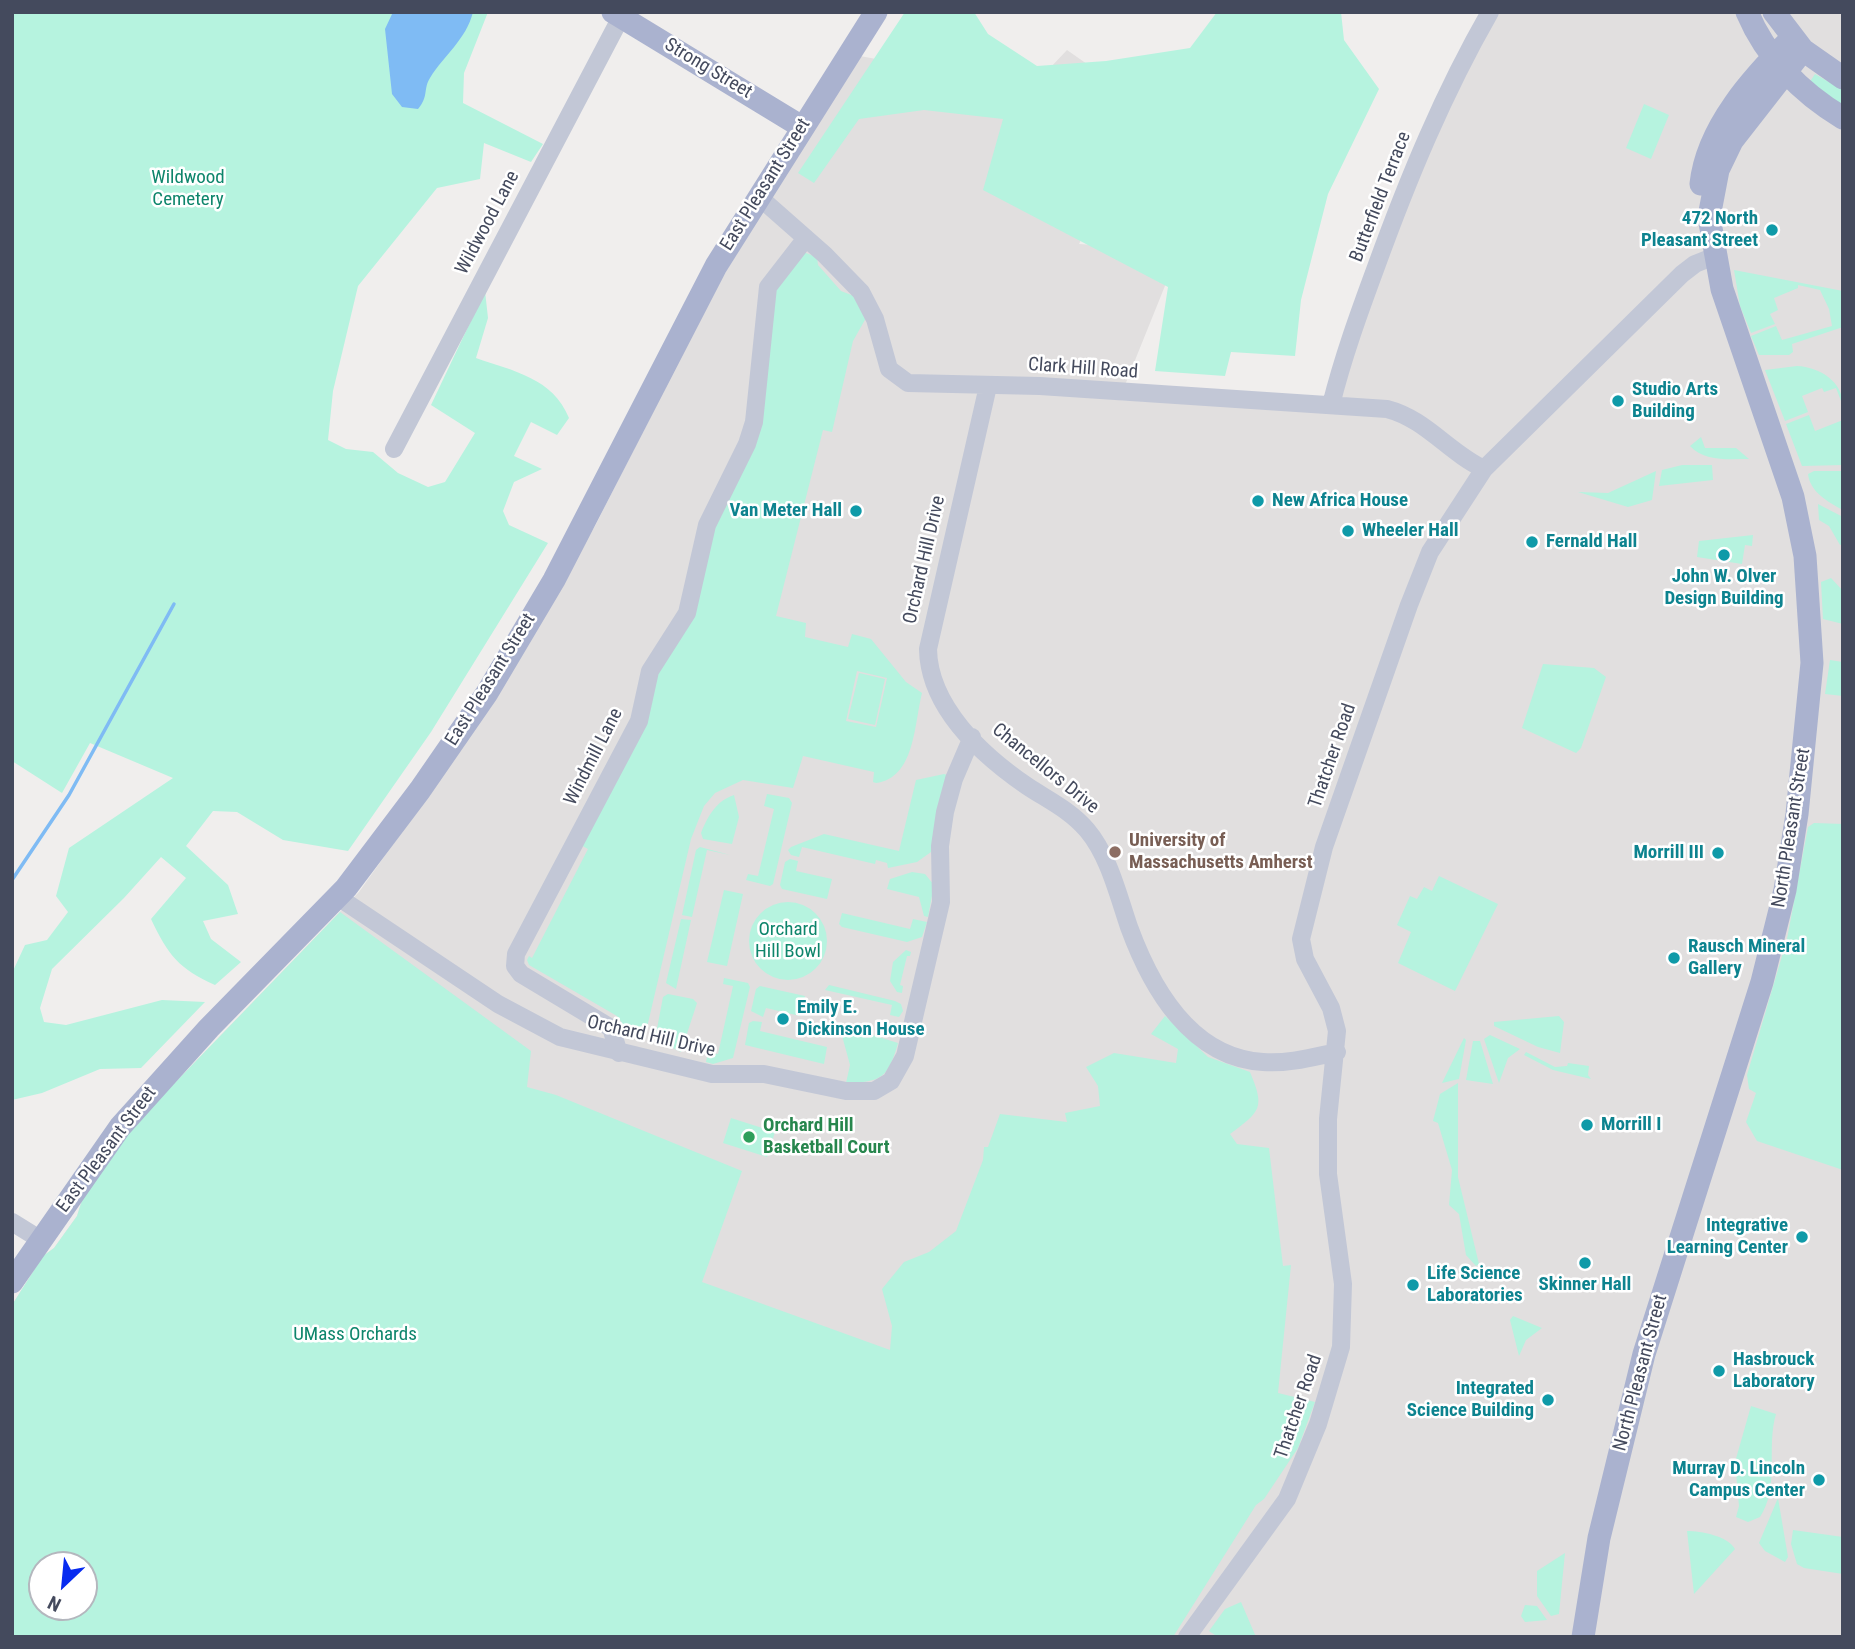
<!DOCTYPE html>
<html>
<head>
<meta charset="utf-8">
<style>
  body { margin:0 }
  #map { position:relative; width:1855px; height:1649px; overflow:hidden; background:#f0eeed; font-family:"Roboto Condensed",sans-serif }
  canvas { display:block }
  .frame { position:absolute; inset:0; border:14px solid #444a5d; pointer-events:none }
  .north { position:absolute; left:28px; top:1551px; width:70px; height:70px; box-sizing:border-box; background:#fff; border:2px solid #b4b7be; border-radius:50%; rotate:206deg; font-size:19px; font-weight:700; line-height:28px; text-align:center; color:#444a5d }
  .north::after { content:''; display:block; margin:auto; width:24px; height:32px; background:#072bf0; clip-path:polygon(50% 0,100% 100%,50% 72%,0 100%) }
</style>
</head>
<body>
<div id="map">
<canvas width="1855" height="1649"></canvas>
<div class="frame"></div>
<div class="north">N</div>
</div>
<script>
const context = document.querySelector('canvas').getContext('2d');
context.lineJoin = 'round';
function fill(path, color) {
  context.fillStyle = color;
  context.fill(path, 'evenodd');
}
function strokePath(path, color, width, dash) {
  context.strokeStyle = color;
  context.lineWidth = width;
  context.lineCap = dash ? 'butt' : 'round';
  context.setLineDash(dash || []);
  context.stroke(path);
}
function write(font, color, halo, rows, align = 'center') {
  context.font = font + ' "Roboto Condensed",sans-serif';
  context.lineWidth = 5;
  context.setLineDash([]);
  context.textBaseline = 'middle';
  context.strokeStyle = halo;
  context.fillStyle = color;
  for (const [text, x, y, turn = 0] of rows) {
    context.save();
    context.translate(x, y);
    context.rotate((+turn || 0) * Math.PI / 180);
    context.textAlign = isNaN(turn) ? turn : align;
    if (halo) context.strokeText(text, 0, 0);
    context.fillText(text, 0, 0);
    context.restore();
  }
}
fill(new Path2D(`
  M1496 12H1843V1637H12V1305L43 1256 54 1248 77 1216 84 1194 139 1120 359 892 468 739 595 526 718 284 860 56 1031 88 1067 50 1147 106 1079 244 1179 251 1119 400 1331 412 1413 180ZM42 1565H84V1607H42Z`), '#e1dfdf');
fill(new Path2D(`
  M12 12H488L464 73 463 103 543 144 531 162 484 143 480 179 437 188 358 286 333 391 328 440 346 449 373 452 398 473 428 487 445 482 475 433 431 405 485 291 488 318 476 358C513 371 553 378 569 418L557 435 531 422 514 456 542 469 514 482 503 511 509 525 548 543 431 732 348 851 283 840 237 812 213 811 186 846 228 885 238 914 203 921 211 939 241 962 215 985C179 969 168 955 151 919L186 878 161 857 124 898 52 969 40 1008 44 1022 66 1025 162 1000 205 1002 141 1068 100 1069 42 1093 12 1100V973L25 945 47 940 68 912 56 896 69 848 173 778 90 743 62 793 12 761Z
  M905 12H974L988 34 1037 66 1106 61 1190 48 1217 12H1341L1344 40 1379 89 1328 194 1301 300 1295 356 1231 352 1225 376 1155 371 1168 287 983 190 1003 119 924 110 859 119 814 183 798 173Z
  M1815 74 1843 90V109L1809 83Z
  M1644 104 1669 115 1651 159 1626 148Z
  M803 252 817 257 818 265 841 291 854 296 866 318 853 341 832 432 823 430 776 616 806 623 805 637 848 647 852 634 871 639 906 682 922 693C914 725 915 778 876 783L873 782 874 772 803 756 793 788 743 780 715 793 704 806 691 839 645 1036 627 1030 617 1016 529 965 527 960 529 956 532 958 588 849 579 844 656 669 708 535 731 489 773 291ZM857 671 887 678 876 727 846 721Z
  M1734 270 1843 291V327L1792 344 1793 352 1789 355H1759L1751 336 1776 326 1782 340 1832 326 1829 309 1820 290 1798 285V288L1774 298 1778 310 1770 314 1775 324 1751 333 1740 306Z
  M1797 366C1819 367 1843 381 1843 406L1836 388 1824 392 1822 388 1802 396 1808 412 1785 421 1765 370Z
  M1809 415 1815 431 1843 420V465L1802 466 1786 424Z
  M1701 437 1705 448H1736L1749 459C1728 459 1705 462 1690 446Z
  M1682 465H1712L1713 480 1659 486 1662 470Z
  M1656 471 1652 500 1628 507 1578 492 1608 493Z
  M1814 471H1843V510C1828 502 1810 492 1808 474Z
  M1818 504 1843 517V544L1840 545 1829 526 1819 520Z
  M1753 535 1752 546 1745 545 1742 564 1697 557 1699 541Z
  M1831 578 1843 591V624L1823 619 1821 582Z
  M1830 660 1843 662V696L1825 694Z
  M1543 664 1594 668 1606 677 1581 748 1576 753 1522 728Z
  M859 673 885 679 875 725 848 719Z
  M944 774 947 775 931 852 917 862 888 868 887 863 876 860 875 864 802 847 799 857 791 855 788 850 791 847 824 834 899 851 916 780Z
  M767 794 789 798 792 803 773 884 770 886 746 880 748 874 758 876 774 809 764 806Z
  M734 795 739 817 732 844 703 839 701 833C708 816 716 801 734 795Z
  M1814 823 1843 824V1170L1757 1141 1746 1122 1756 1093 1749 1089 1747 1075 1787 939 1808 827Z
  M700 847 730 855 707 850 692 917 682 915 696 850Z
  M790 859 798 861 796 871 832 879 827 899 782 889 780 885 785 862Z
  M912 872 925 874 934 885 928 917 924 916 919 897 887 889 890 879Z
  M1439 876 1498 904 1455 991 1398 963 1411 932 1397 925 1410 896 1417 899 1424 887 1432 891Z
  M724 890 743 894 727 966 707 962Z
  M749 941a39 39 0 1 1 78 0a39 39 0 1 1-78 0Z
  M340 912 531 1051 527 1087 556 1095 742 1171 702 1282 890 1350 892 1326 882 1289 904 1262 929 1252 956 1231 983 1160 984 1147H988L1000 1114 1067 1122 1065 1113 1100 1106 1098 1086 1086 1067 1114 1053 1176 1063 1178 1049 1151 1034 1165 1016 1208 1057 1250 1072C1265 1108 1261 1111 1230 1134L1237 1144 1269 1148 1283 1266 1291 1265 1278 1393 1315 1402 1298 1448 1264 1499 1256 1505 1173 1637H12V1305L43 1256 54 1248 77 1216 84 1194 139 1120ZM42 1565H84V1607H42Z
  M842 913 910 929 913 919 927 922 922 937 907 942 842 927 839 924Z
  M681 919 691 920 676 989 666 983Z
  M906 950 911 952 910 956H907L900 985 903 986 902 993 897 992 890 981 893 962Z
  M724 978 748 983 750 987 733 1058 713 1064 706 1062 708 1052 718 1054 733 986 723 984Z
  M829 985 895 1001 901 1004 903 1011 899 1017 890 1015 892 1005 825 990Z
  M760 986 805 996 800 1016 766 1008 763 1017 751 1011 756 989Z
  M668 994 693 999 697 1003 681 1052 655 1039 663 997Z
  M1559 1016 1564 1022 1560 1053 1538 1047 1494 1026V1022Z
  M753 1021 762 1022 760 1031 827 1047 824 1064 745 1045 749 1023Z
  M841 1032 868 1038 869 1034 898 1043C888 1078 882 1082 846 1083L850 1065Z
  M1490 1035 1520 1049 1508 1058 1499 1083 1484 1039Z
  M1464 1038 1466 1040 1459 1079 1442 1083Z
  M1473 1041H1480L1493 1084 1466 1080Z
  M1526 1052 1555 1067 1567 1066 1568 1063 1589 1066 1588 1075 1591 1079 1553 1070 1524 1055Z
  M1458 1083V1177L1479 1264 1476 1266 1466 1255 1459 1214 1449 1205 1452 1170 1438 1123 1433 1121 1440 1094Z
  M731 1118 775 1132 767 1157 723 1143Z
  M1513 1316 1542 1328 1526 1340 1519 1356 1510 1320Z
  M1751 1406 1776 1414C1766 1447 1780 1487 1760 1517L1748 1522 1736 1517 1739 1506 1735 1462Z
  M1778 1498 1788 1557 1785 1562 1765 1551 1759 1543Z
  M1793 1530 1843 1537V1574L1804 1568 1797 1564 1791 1544Z
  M1687 1531C1701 1531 1728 1536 1735 1549L1694 1594Z
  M1565 1553 1559 1614 1551 1616 1537 1596V1571Z
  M1241 1602 1256 1637H1218L1209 1631 1225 1609Z
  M1525 1605 1537 1606 1547 1620 1525 1622 1521 1616Z`), '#b6f3df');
fill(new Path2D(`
  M393 12H473C466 40 444 55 430 78 423 89 429 96 418 109L402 107 392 94 385 29Z`), '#7fbbf4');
strokePath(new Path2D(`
  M12 880 69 795 174 604`), '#7fbbf4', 3.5);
strokePath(new Path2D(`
  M758 196 825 255 861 292 875 319 889 369 908 383 1040 386 1387 409C1426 419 1449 453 1484 469
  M988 386 928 649C929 707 982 755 1027 786 1048 800 1070 810 1087 830 1109 856 1118 895 1129 927 1151 987 1191 1058 1263 1062 1288 1064 1313 1057 1337 1052
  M1331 405C1343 357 1359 313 1376 267 1408 179 1443 94 1490 12
  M394 449 621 17
  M338 897 498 1004 560 1037 712 1074H764L846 1091H874L891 1081 905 1056 941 902 940 846 945 812 954 779 972 737
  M619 1053 611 1028 521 974 515 966 516 954 639 721 650 671 687 613 707 525 747 444 754 422 768 287 806 238
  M12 1222 41 1240
  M1187 1637 1287 1499 1318 1424 1341 1347 1343 1284 1328 1174V1119L1337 1031 1331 1008 1305 959 1301 939 1324 847 1409 605 1430 552 1484 469 1682 274 1695 264 1715 256`), '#c2c7d6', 18);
strokePath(new Path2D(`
  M613 12 802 127
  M1747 12C1766 57 1801 93 1843 118
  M1774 12 1803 50 1843 78
  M1701 184C1707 127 1753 77 1792 38
  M12 1282 120 1127 209 1028 346 888 420 790 487 693 554 580 716 266 876 12
  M1583 1637 1599 1538 1644 1354 1762 982 1785 890 1797 814 1812 663 1805 556 1793 497 1722 289 1709 217 1718 170 1732 141 1803 50`), '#aab2cf', 23);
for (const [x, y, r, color] of [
  [1772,230,7,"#0f9aa8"],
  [1618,401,7,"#0f9aa8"],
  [1258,501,7,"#0f9aa8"],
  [856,511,7,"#0f9aa8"],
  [1348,531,7,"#0f9aa8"],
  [1532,542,7,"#0f9aa8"],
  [1724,555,7,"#0f9aa8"],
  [1115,852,7,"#8d6e63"],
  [1718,853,7,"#0f9aa8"],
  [1674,958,7,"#0f9aa8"],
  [783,1019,7,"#0f9aa8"],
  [1587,1125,7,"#0f9aa8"],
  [749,1137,7,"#2e9e5b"],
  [1802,1237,7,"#0f9aa8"],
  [1585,1263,7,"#0f9aa8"],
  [1413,1285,7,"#0f9aa8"],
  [1719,1371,7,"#0f9aa8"],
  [1548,1400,7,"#0f9aa8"],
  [1819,1480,7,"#0f9aa8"]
]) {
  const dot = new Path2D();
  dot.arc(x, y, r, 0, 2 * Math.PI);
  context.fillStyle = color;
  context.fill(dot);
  strokePath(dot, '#fff', 2.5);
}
write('19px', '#444a5d', '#fff', [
  ["Strong Street",708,69,31],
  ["East Pleasant Street",766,185,-58],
  ["Butterfield Terrace",1381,197,-69],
  ["Wildwood Lane",488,223,-62],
  ["Clark Hill Road",1083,369,4],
  ["Orchard Hill Drive",925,560,-77],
  ["East Pleasant Street",491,680,-58],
  ["Thatcher Road",1333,756,-71],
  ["Windmill Lane",594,757,-63],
  ["Chancellors Drive",1045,769,39],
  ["North Pleasant Street",1792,828,-81],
  ["Orchard Hill Drive",651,1037,13],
  ["East Pleasant Street",107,1150,-53],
  ["North Pleasant Street",1641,1373,-75],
  ["Thatcher Road",1299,1407,-71]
]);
write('19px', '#0d856b', '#fff', [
  ["Wildwood",188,178],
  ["Cemetery",188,200],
  ["Orchard",788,930],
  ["Hill Bowl",788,952],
  ["UMass Orchards",355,1335]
]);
write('bold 19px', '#0d838f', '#fff', [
  ["472 North",1758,219,"right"],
  ["Pleasant Street",1758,241,"right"],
  ["Studio Arts",1632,390],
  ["Building",1632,412],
  ["New Africa House",1272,501],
  ["Van Meter Hall",842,511,"right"],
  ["Wheeler Hall",1362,531],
  ["Fernald Hall",1546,542],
  ["John W. Olver",1724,577,"center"],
  ["Design Building",1724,599,"center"],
  ["Morrill III",1704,853,"right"],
  ["Rausch Mineral",1688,947],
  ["Gallery",1688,969],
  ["Emily E.",797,1008],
  ["Dickinson House",797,1030],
  ["Morrill I",1601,1125],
  ["Integrative",1788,1226,"right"],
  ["Learning Center",1788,1248,"right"],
  ["Life Science",1427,1274],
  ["Laboratories",1427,1296],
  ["Skinner Hall",1585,1285,"center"],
  ["Hasbrouck",1733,1360],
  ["Laboratory",1733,1382],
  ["Integrated",1534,1389,"right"],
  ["Science Building",1534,1411,"right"],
  ["Murray D. Lincoln",1805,1469,"right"],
  ["Campus Center",1805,1491,"right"]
], 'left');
write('bold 19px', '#785e54', '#fff', [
  ["University of",1129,841],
  ["Massachusetts Amherst",1129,863]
], 'left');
write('bold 19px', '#27864d', '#fff', [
  ["Orchard Hill",763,1126],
  ["Basketball Court",763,1148]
], 'left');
</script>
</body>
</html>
